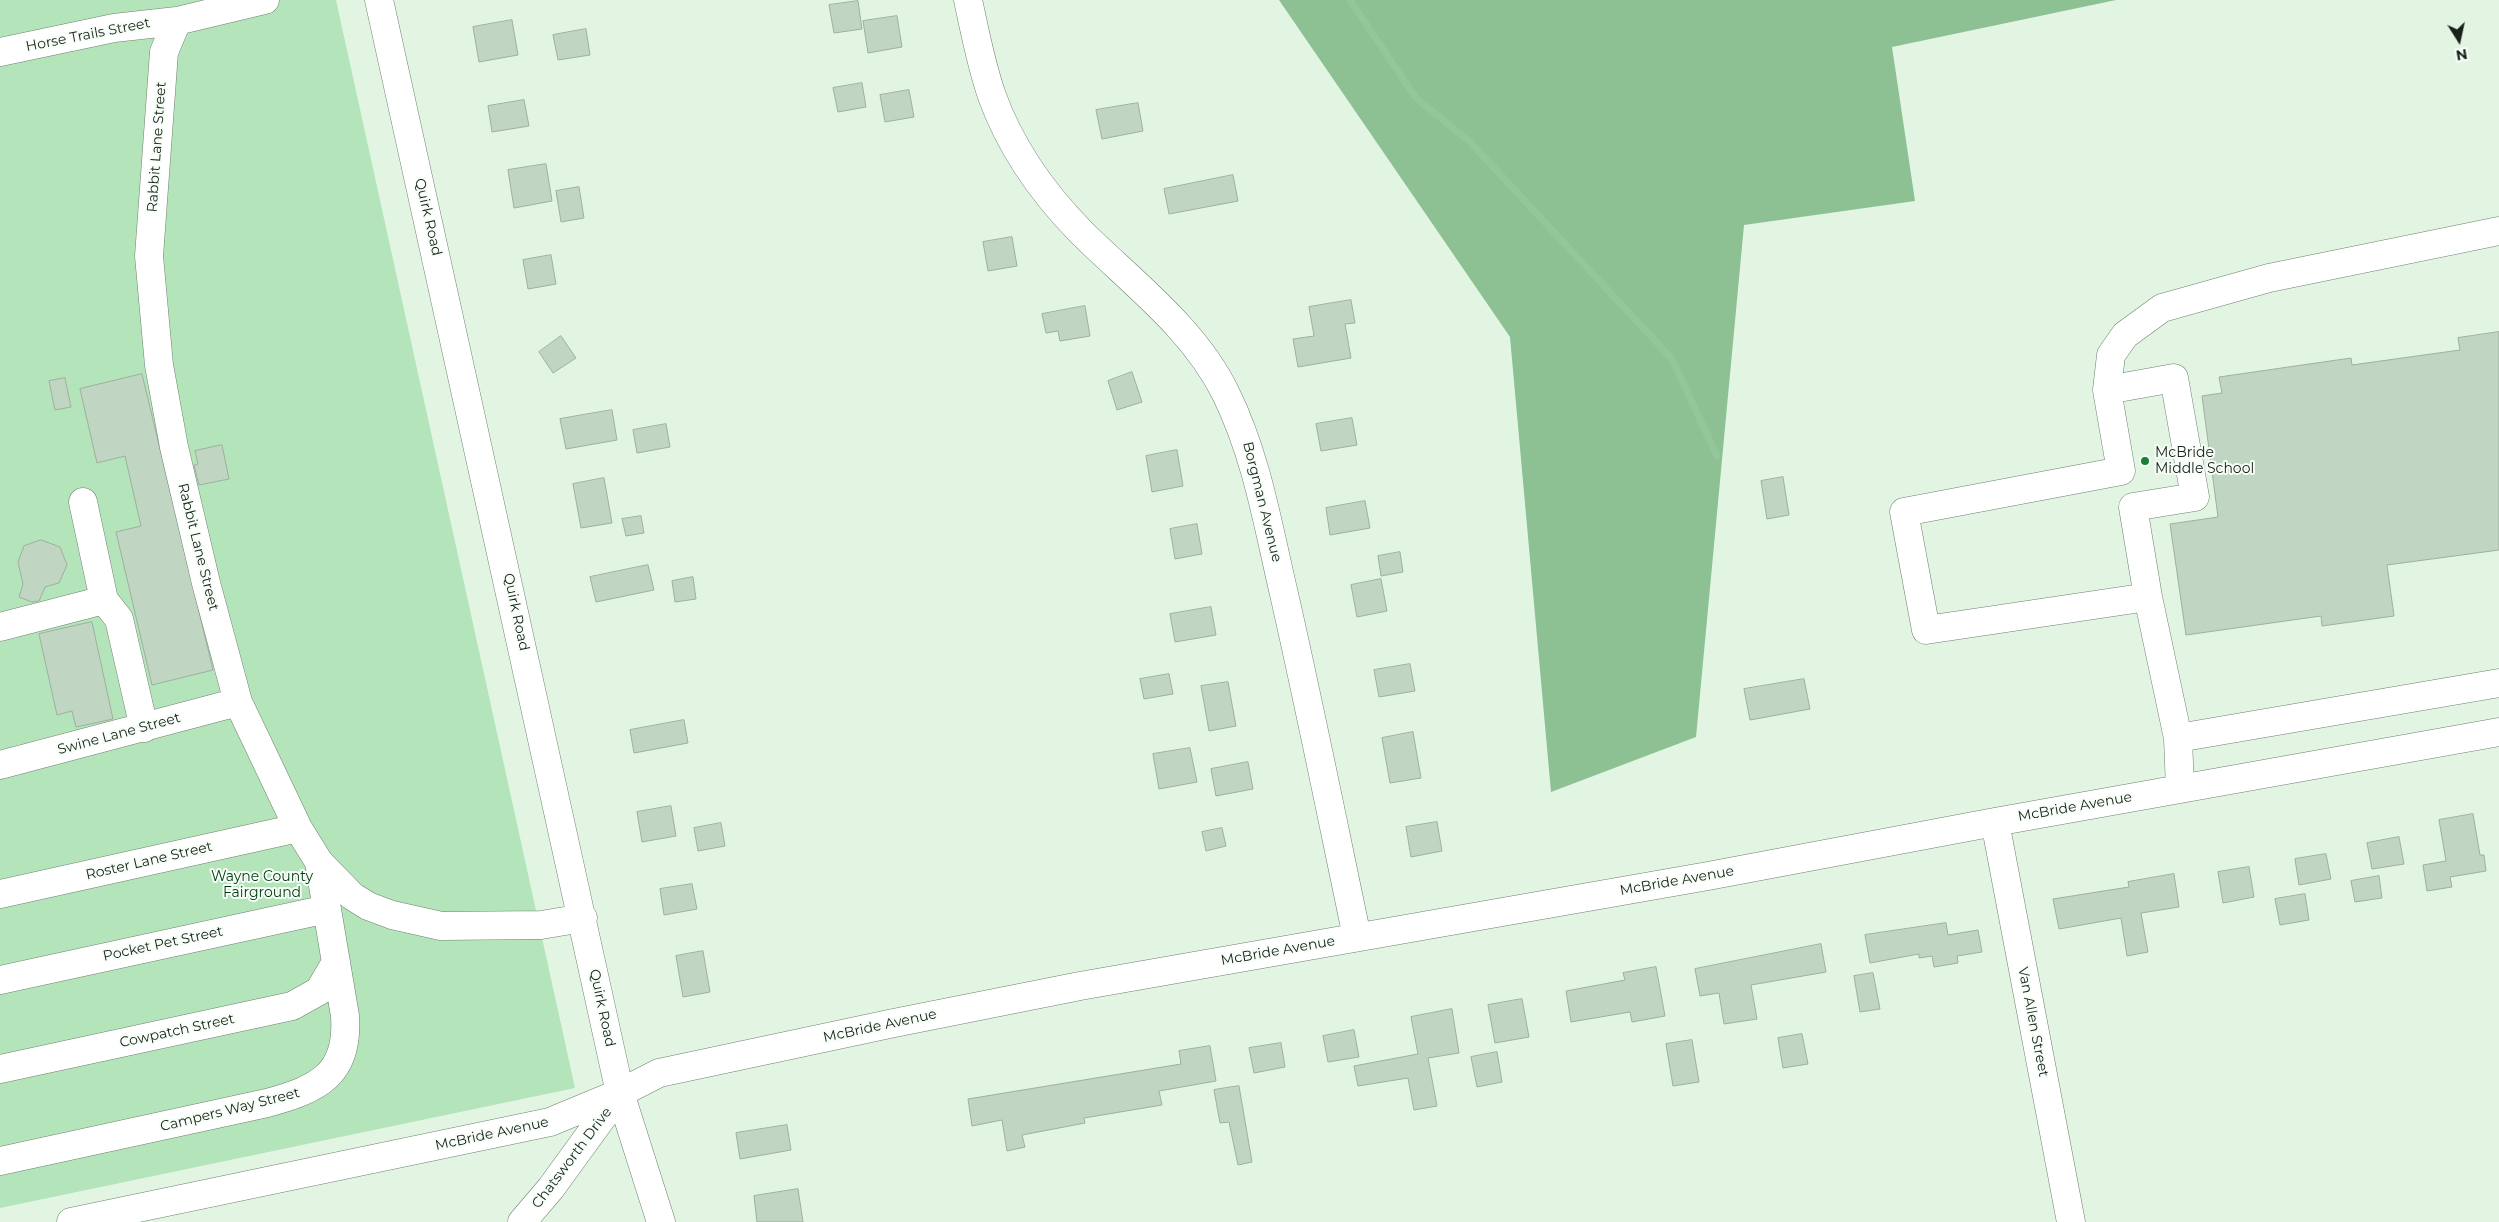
<!DOCTYPE html>
<html>
<head>
<meta charset="utf-8">
<style>
  body { margin:0 }
  #map { position:relative; width:2499px; height:1222px; overflow:hidden; background:#e1f5e2; font-family:Montserrat,sans-serif }
  canvas { display:block }
  .north { position:absolute; left:2434px; top:15px; width:50px; height:50px; -webkit-text-stroke:4px #f6fef7; paint-order:stroke; rotate:170deg; font-size:14px; font-weight:700; line-height:20px; text-align:center; color:#182019 }
  .north::after { content:''; display:block; margin:auto; width:18px; height:22px; background:#182019; clip-path:polygon(50% 0,100% 100%,50% 72%,0 100%) }
</style>
</head>
<body>
<div id="map">
<canvas width="2499" height="1222"></canvas>
<div class="north">N</div>
</div>
<script>
const context = document.querySelector('canvas').getContext('2d');
context.lineJoin = 'round';
function fill(path, color) {
  context.fillStyle = color;
  context.fill(path, 'evenodd');
}
function strokePath(path, color, width, dash) {
  context.strokeStyle = color;
  context.lineWidth = width;
  context.lineCap = dash ? 'butt' : 'round';
  context.setLineDash(dash || []);
  context.stroke(path);
}
function write(font, color, halo, rows, align = 'center') {
  context.font = font + ' Montserrat,sans-serif';
  context.lineWidth = 4;
  context.setLineDash([]);
  context.textBaseline = 'middle';
  context.strokeStyle = halo;
  context.fillStyle = color;
  for (const [text, x, y, turn = 0] of rows) {
    context.save();
    context.translate(x, y);
    context.rotate((+turn || 0) * Math.PI / 180);
    context.textAlign = isNaN(turn) ? turn : align;
    if (halo) context.strokeText(text, 0, 0);
    context.fillText(text, 0, 0);
    context.restore();
  }
}
fill(new Path2D(`
  M0 0H336L575 1088 0 1208Z`), '#b4e4b9');
fill(new Path2D(`
  M1279 0H2116L1892 47 1915 201 1744 225 1696 737 1551 792 1510 337Z`), '#8dc093');
strokePath(new Path2D(`
  M1350 0 1416 98 1470 142 1672 359 1717 456`), '#93c799', 7);
const building = new Path2D(`
  M858 1 862 29 834 33 829 5Z
  M897 16 902 47 868 53 863 21Z
  M512 20 518 55 479 62 473 27Z
  M586 29 590 55 558 60 553 35Z
  M862 83 866 107 838 112 833 88Z
  M909 90 914 117 885 122 880 95Z
  M524 100 529 126 492 132 488 106Z
  M1138 103 1143 131 1102 139 1096 110Z
  M546 164 552 201 514 208 508 170Z
  M1233 175 1238 201 1169 214 1164 189Z
  M579 187 584 218 561 222 556 191Z
  M1012 237 1017 266 988 271 983 242Z
  M551 255 556 284 528 289 523 260Z
  M1351 300 1355 323 1345 324 1351 358 1298 367 1293 339 1314 336 1309 307Z
  M1085 306 1090 336 1060 341 1058 331 1046 333 1042 314Z
  M2499 332V550L2387 565 2394 616 2322 626 2321 616 2186 635 2170 524 2218 517 2202 396 2222 393 2219 377 2351 358 2352 365 2460 350 2458 338Z
  M561 336 576 358 553 373 539 352Z
  M1132 372 1142 402 1117 410 1108 381Z
  M142 374 213 670 152 685 116 532 141 526 125 456 97 463 80 389Z
  M65 378 71 407 55 410 49 381Z
  M612 410 617 440 566 449 560 419Z
  M1352 418 1357 445 1321 451 1316 424Z
  M666 424 670 447 637 453 633 430Z
  M222 445 229 479 199 485 194 465 198 464 195 451Z
  M1177 450 1183 486 1152 492 1146 456Z
  M1783 477 1789 515 1767 519 1761 481Z
  M604 478 612 523 581 528 573 484Z
  M1365 501 1370 528 1330 535 1326 508Z
  M641 516 644 533 626 536 622 519Z
  M1197 524 1202 554 1175 559 1170 529Z
  M41 540 60 547 67 565 59 583 45 587 39 601 32 602 19 597 23 584 18 562 24 546Z
  M1400 552 1403 572 1381 576 1378 556Z
  M648 565 654 590 596 602 590 577Z
  M693 577 696 599 675 602 672 581Z
  M1381 579 1387 611 1357 617 1351 585Z
  M1211 607 1216 635 1175 642 1170 614Z
  M92 622 113 719 76 727 72 711 57 715 39 634Z
  M1410 664 1415 691 1379 697 1374 670Z
  M1169 674 1173 694 1144 699 1140 679Z
  M1804 679 1810 709 1750 720 1744 689Z
  M1228 682 1236 726 1209 731 1201 686Z
  M684 720 688 743 634 753 630 730Z
  M1413 732 1421 778 1390 783 1382 738Z
  M1190 748 1197 782 1159 789 1153 754Z
  M1248 762 1253 789 1216 796 1211 769Z
  M671 806 676 836 642 842 637 812Z
  M2473 814 2480 855H2484L2486 871 2450 877 2452 887 2427 891 2423 865 2446 861 2439 820Z
  M1437 822 1442 851 1411 857 1406 827Z
  M721 823 725 846 698 851 694 828Z
  M1222 828 1226 846 1206 851 1202 832Z
  M2399 837 2404 864 2372 869 2367 843Z
  M2326 854 2331 879 2299 885 2295 859Z
  M2249 867 2254 897 2223 903 2218 872Z
  M2174 874 2179 907 2141 913 2148 952 2127 956 2121 918 2059 929 2053 899 2129 887 2128 882Z
  M2379 876 2382 898 2355 902 2351 881Z
  M692 884 697 909 664 915 660 889Z
  M2305 894 2309 920 2280 925 2275 899Z
  M1946 923 1948 935 1978 930 1982 952 1957 956 1958 963 1934 967 1932 956 1919 958V954L1870 963 1865 935Z
  M1821 944 1826 972 1751 985 1757 1019 1724 1024 1719 993 1700 996 1695 969Z
  M703 951 710 992 683 997 676 956Z
  M1656 967 1665 1016 1632 1022 1630 1012 1571 1022 1566 991 1625 980 1623 973Z
  M1873 973 1880 1009 1860 1012 1854 976Z
  M1522 999 1529 1037 1495 1043 1488 1005Z
  M1452 1009 1459 1053 1428 1058 1437 1106 1414 1110 1408 1078 1358 1086 1354 1066 1418 1054 1411 1017Z
  M1354 1030 1359 1057 1328 1062 1323 1036Z
  M1802 1034 1808 1064 1783 1068 1778 1038Z
  M1692 1040 1699 1082 1673 1086 1666 1044Z
  M1281 1043 1285 1067 1254 1073 1249 1048Z
  M1210 1046 1216 1081 1159 1091 1162 1105 1084 1118 1085 1123 1022 1135 1025 1147 1007 1151 1002 1120 972 1126 968 1099 1181 1064 1179 1051Z
  M1497 1052 1502 1082 1477 1087 1471 1057Z
  M1239 1086 1252 1162 1238 1165 1229 1122 1220 1123 1214 1090Z
  M787 1125 791 1150 740 1159 736 1133Z
  M798 1189 803 1222H757L754 1196Z`);
fill(building, '#c1d5c3');
strokePath(building, '#9eb09f', 1);
const minor = new Path2D(`
  M265 0 177 21 164 52 149 256 159 365 174 447 206 583 238 702 260 748 298 828 319 862 352 896 368 906 392 915 441 926 541 925 583 918
  M379 0 620 1093 661 1222
  M968 0C975 32 981 65 992 96 1010 146 1043 193 1080 231 1131 282 1194 328 1226 394 1257 457 1268 526 1284 594 1310 708 1333 823 1357 937
  M0 52 114 28 177 21
  M2107 390 2174 378 2195 497 2133 507 2148 597
  M83 502 104 600 119 619 144 728
  M0 627 104 600
  M2178 738 2148 597 1926 630 1904 512 2121 471 2107 390 2111 355 2125 335 2162 308 2269 278 2499 231
  M0 765 238 702
  M2180 789 2178 738 2499 683
  M1995 822 2071 1222
  M0 894 298 828
  M0 980 327 909
  M0 1069 292 1006 319 991 336 962
  M0 1161 267 1103C318 1089 349 1075 345 1016L319 862
  M71 1222 550 1122 620 1093 659 1073 894 1023 1080 986 1708 876 1995 822 2499 732
  M522 1222 551 1188 620 1093`);
strokePath(minor, '#6e8070', 29);
strokePath(minor, '#fff', 28);
for (const [x, y, r, color] of [
  [2145,461,5,"#178034"]
]) {
  const dot = new Path2D();
  dot.arc(x, y, r, 0, 2 * Math.PI);
  context.fillStyle = color;
  context.fill(dot);
  strokePath(dot, '#f6fef7', 2);
}
write('14px', '#182019', '#f6fef7', [
  ["Horse Trails Street",88,35,-11],
  ["Rabbit Lane Street",157,147,-86],
  ["Quirk Road",428,217,77],
  ["Borgman Avenue",1262,502,76],
  ["Rabbit Lane Street",198,547,76],
  ["Quirk Road",516,612,78],
  ["Swine Lane Street",119,734,-15],
  ["McBride Avenue",2075,807,-10],
  ["Roster Lane Street",149,861,-13],
  ["McBride Avenue",1677,881,-10],
  ["Pocket Pet Street",163,944,-12],
  ["McBride Avenue",1278,951,-10],
  ["Quirk Road",602,1008,78],
  ["Van Allen Street",2033,1022,79],
  ["McBride Avenue",880,1026,-12],
  ["Cowpatch Street",177,1031,-12],
  ["Campers Way Street",230,1110,-14],
  ["McBride Avenue",492,1134,-12],
  ["Chatsworth Drive",572,1158,-53]
]);
write('14px', '#182019', '#f6fef7', [
  ["McBride",2155,453],
  ["Middle School",2155,469]
], 'left');
write('14px', '#003a10', '#f6fef7', [
  ["Wayne County",262,877],
  ["Fairground",262,893]
]);
</script>
</body>
</html>
